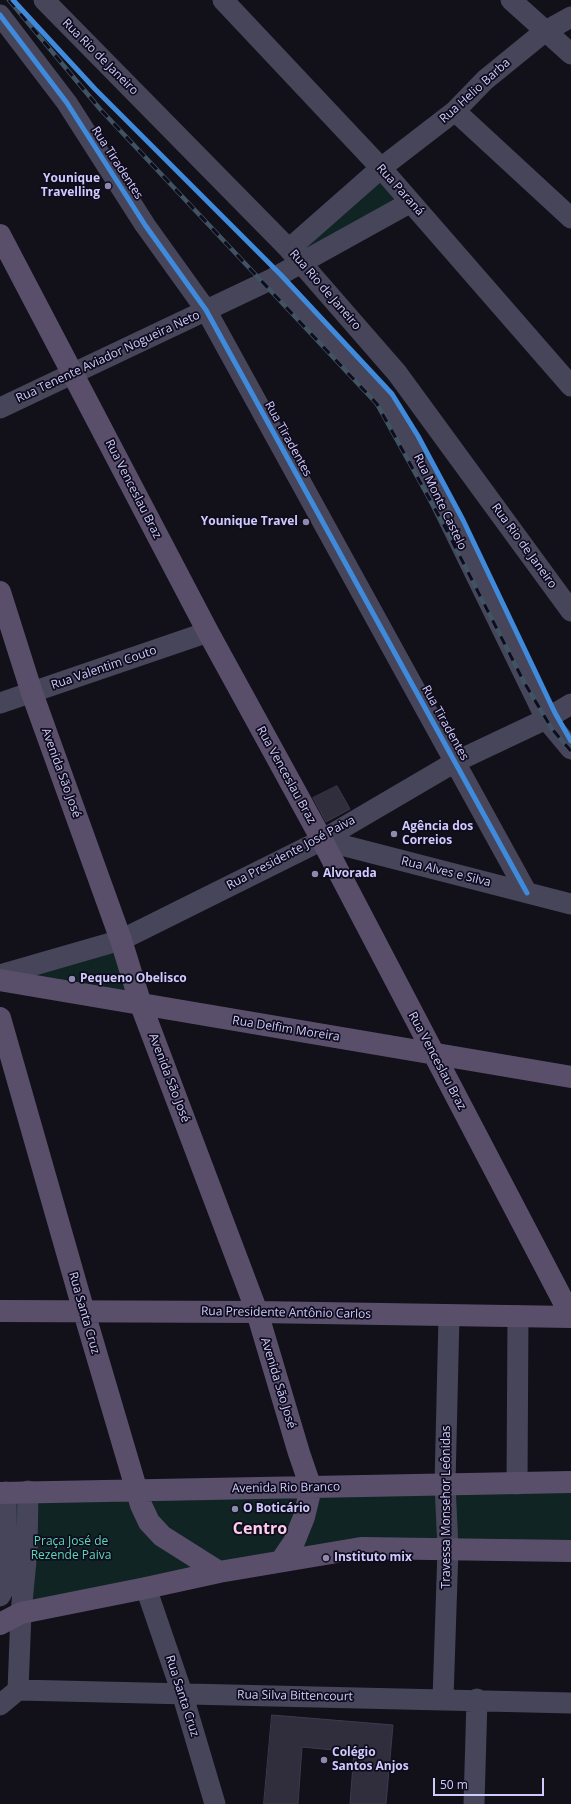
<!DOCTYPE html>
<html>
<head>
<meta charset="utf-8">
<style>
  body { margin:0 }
  #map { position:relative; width:571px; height:1804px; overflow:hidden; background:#121019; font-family:"Open Sans",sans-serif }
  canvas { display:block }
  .scale { position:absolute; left:433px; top:1778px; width:111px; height:18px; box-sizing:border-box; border:2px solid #d0cbfd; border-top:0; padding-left:5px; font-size:12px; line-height:14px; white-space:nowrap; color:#d0cbfd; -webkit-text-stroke:3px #0f0c1d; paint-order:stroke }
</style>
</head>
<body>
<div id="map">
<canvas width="571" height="1804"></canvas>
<div class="scale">50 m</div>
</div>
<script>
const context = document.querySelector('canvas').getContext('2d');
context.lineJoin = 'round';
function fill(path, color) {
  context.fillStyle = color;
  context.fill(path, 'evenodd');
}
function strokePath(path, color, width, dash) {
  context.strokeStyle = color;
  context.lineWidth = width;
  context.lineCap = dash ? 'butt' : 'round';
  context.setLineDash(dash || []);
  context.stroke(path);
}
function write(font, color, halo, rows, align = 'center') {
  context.font = font + ' "Open Sans",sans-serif';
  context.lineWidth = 3.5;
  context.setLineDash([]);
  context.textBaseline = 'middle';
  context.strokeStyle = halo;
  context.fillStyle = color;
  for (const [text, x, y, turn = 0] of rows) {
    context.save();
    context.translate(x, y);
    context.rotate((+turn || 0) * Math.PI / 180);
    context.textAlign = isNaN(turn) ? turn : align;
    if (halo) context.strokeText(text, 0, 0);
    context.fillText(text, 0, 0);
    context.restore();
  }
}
fill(new Path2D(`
  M382 174 404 201 303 258 294 249Z
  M111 947 134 1001 0 977Z
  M571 1490V1547L298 1555 311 1495Z
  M301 1494 291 1548 19 1609V1537L13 1500Z`), '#102424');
const building = new Path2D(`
  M337 786 350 809 326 822 313 798Z
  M272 1715 393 1725 386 1804H350L354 1752 302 1747 298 1804H264Z`);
fill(building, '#302e3c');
strokePath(building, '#3e3a4d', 1);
strokePath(new Path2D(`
  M44 0 289 249 397 373 571 611
  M223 0 381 168 571 386
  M511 0 571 54
  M0 15 67 103 145 225 206 310 527 893
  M455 111 571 218
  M289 249 381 168 455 111 485 80 544 32 571 17
  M272 279 380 393 413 446 546 719 571 749
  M0 408 272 279 411 202
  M0 703 208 632
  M322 840 571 904
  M0 975 121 940 322 840 455 762 546 719 571 704
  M517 1484 518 1316
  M146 1588 182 1693 215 1804
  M0 1596 6 1585 7 1577 6 1492
  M18 1690 571 1703
  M443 1699 448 1549 445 1484 449 1316
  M0 1705 18 1690 21 1613 27 1550 28 1491
  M474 1804 477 1699`), '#46455a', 21);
strokePath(new Path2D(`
  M0 235 208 632 322 840 571 1316
  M0 592 32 693 121 940 141 1005 257 1312 299 1453 311 1488 304 1517 294 1542 281 1561
  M0 980 571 1077
  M0 1018 84 1312 141 1505 149 1522 162 1536 219 1572
  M0 1311 257 1312 571 1317
  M0 1493 571 1482
  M0 1624 21 1613 146 1588 219 1572 361 1548 571 1551`), '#5a4f6b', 22);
const rail = new Path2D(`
  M9 0 100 109 377 404 445 527 524 682 552 729 571 751`);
strokePath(rail, '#405362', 4.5);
strokePath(rail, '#0f0c1d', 3, [9]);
strokePath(new Path2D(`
  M13 0 95 89 281 275 392 394 418 436 463 520 555 713 571 741
  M0 15 67 103 145 225 206 310 527 893`), '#408adc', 5);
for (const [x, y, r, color] of [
  [108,186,4,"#8e8aad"],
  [306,522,4,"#8e8aad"],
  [394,834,4,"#8e8aad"],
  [315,874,4,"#8e8aad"],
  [72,979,4,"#8e8aad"],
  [235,1509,4,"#8e8aad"],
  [326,1558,4,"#8e8aad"],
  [324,1760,4,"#8e8aad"]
]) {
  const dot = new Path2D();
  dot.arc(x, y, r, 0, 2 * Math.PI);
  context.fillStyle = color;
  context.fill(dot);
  strokePath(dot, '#0f0c1d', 1.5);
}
write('12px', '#d0cbfd', '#0f0c1d', [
  ["Rua Rio de Janeiro",100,57,45],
  ["Rua Helio Barba",475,91,-42],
  ["Rua Tiradentes",117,163,57],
  ["Rua Paraná",400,190,48],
  ["Rua Rio de Janeiro",325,290,49],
  ["Rua Tenente Aviador Nogueira Neto",108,357,-25],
  ["Rua Tiradentes",288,439,61],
  ["Rua Venceslau Braz",133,489,63],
  ["Rua Monte Castelo",440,502,64],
  ["Rua Rio de Janeiro",524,546,54],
  ["Rua Valentim Couto",104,668,-19],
  ["Rua Tiradentes",445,723,61],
  ["Avenida São José",61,773,70],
  ["Rua Venceslau Braz",286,775,61],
  ["Rua Presidente José Paiva",291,853,-28],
  ["Rua Alves e Silva",446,872,14],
  ["Rua Delfim Moreira",286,1029,9],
  ["Rua Venceslau Braz",437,1061,62],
  ["Avenida São José",169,1078,69],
  ["Rua Santa Cruz",84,1313,74],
  ["Rua Presidente Antônio Carlos",286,1313,1],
  ["Avenida São José",278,1383,73],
  ["Avenida Rio Branco",286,1488,-1],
  ["Travessa Monsehor Leônidas",447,1507,-90],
  ["Rua Santa Cruz",182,1696,72],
  ["Rua Silva Bittencourt",295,1696,1]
]);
write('bold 12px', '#d0cbfd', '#0f0c1d', [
  ["Younique",100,179,"right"],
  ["Travelling",100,193,"right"],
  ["Younique Travel",298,522,"right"],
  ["Agência dos",402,827],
  ["Correios",402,841],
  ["Alvorada",323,874],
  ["Pequeno Obelisco",80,979],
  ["O Boticário",243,1509],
  ["Instituto mix",334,1558],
  ["Colégio",332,1753],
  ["Santos Anjos",332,1767]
], 'left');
write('12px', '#5bd9b9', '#0f0c1d', [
  ["Praça José de",71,1542],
  ["Rezende Paiva",71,1556]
]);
write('bold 16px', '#fdcdeb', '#0f0c1d', [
  ["Centro",260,1529]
]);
</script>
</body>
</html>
